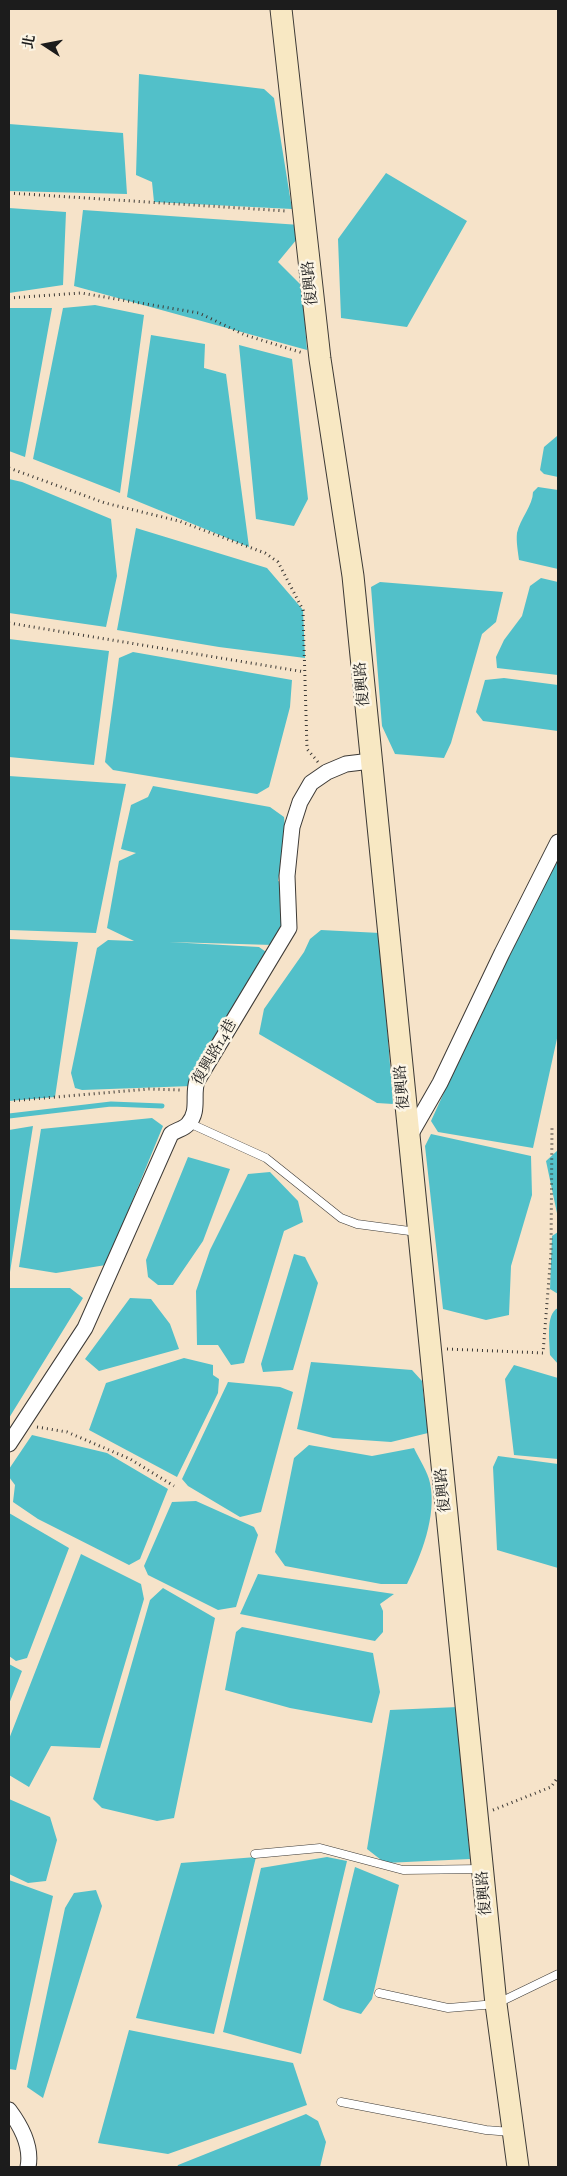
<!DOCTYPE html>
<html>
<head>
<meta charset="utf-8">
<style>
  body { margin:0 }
  #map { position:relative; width:567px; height:2176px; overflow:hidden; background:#f6e3c9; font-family:"Sorts Mill Goudy","Noto Serif TC",serif }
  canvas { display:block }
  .frame { position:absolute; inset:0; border:10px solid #1c1c1c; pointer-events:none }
  .north { position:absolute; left:20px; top:20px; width:50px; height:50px; -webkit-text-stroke:4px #fcf5e5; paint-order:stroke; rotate:281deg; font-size:14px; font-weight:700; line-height:20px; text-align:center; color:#1c1c1c }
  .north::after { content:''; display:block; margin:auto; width:18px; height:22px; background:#1c1c1c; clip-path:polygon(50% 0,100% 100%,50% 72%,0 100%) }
</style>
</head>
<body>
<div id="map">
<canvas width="567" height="2176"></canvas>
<div class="frame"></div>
<div class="north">北</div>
</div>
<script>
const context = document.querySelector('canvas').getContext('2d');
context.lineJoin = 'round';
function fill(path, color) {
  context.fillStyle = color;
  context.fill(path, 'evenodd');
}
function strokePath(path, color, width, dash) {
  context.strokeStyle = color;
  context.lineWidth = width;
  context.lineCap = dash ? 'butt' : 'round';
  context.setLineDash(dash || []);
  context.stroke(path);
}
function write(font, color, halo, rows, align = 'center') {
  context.font = font + ' "Sorts Mill Goudy","Noto Serif TC",serif';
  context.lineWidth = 5;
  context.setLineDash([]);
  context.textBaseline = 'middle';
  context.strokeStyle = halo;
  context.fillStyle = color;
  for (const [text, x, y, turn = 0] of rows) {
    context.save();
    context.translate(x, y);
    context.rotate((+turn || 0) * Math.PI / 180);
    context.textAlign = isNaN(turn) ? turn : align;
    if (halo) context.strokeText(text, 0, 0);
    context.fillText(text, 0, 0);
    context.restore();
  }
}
fill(new Path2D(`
  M139 74 264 89 274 98 292 209 154 202 152 182 136 175Z
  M9 124 123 133 127 194 9 191Z
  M386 173 467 221 407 327 341 318 338 239Z
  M9 208 66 212 63 285 9 293Z
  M83 210 300 225 297 239 278 262 302 286 307 350 74 286Z
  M95 305 144 315 120 493 33 459 63 308Z
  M9 308H52L25 457 9 451Z
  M151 335 205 344 204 368 226 374 249 547 127 497Z
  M239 345 292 359 308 499 294 526 256 519Z
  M557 436 558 437V477L544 474 540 470 544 447Z
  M9 479 22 482 111 519 117 576 106 627 9 613Z
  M538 487 558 490V569L519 560C518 552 516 541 517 533 520 519 533 505 533 492Z
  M136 528 267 568 303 610 305 658 219 647 117 630Z
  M541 578 558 582V675L497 668 496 657 504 640 522 616 530 586Z
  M380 582 503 592 496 622 482 634 451 743 444 758 395 754 382 726 371 587Z
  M9 639 109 651 94 765 9 757Z
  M133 652 292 680 290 707 269 787 257 794 113 770 105 762 119 658Z
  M504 678 558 685V731L483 721 476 712 485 680Z
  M9 776 126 784 96 933 9 930Z
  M153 786 270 807 284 817 286 836 278 881 281 882 283 925 273 945 169 942 259 947 269 954 192 1086 82 1090 75 1088 71 1073 97 948 108 940 134 941 107 928 119 861 136 853 121 849 131 805 148 797Z
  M558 843V1034L533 1148 438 1132 431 1121 523 920 532 910 528 900Z
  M321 930 380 933 393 1104 377 1103 259 1034 264 1009 304 952 310 939Z
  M9 939 78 942 55 1097 9 1101Z
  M152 1118 163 1126 106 1265 56 1273 19 1267 41 1129Z
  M33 1126 10 1272 9 1273V1130Z
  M431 1134 531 1156 532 1195 511 1266 509 1315 486 1320 443 1309 425 1146Z
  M558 1150V1218L546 1161Z
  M188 1157 230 1169 203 1241 173 1285H158L148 1277 146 1260Z
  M270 1172 298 1201 303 1222 284 1231 244 1363 231 1365 218 1345H197L196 1291 210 1250 248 1174Z
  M558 1232V1294L550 1289 552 1236Z
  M294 1254 305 1257 318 1283 293 1370 263 1372 261 1364Z
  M9 1288H70L83 1298 9 1418Z
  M130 1298 151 1299 170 1324 179 1349 99 1371 85 1359Z
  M558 1308V1364L550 1355C550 1342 545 1314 558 1308Z
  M184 1358 213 1365V1375L219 1379 218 1393 177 1477 89 1430 106 1383Z
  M311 1362 412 1370 422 1381 428 1433 391 1442 333 1438 297 1429Z
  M514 1365 558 1378V1459L514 1455 505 1379Z
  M228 1382 280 1387 293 1392 261 1512 240 1517 188 1486 182 1479Z
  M32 1435 107 1453 168 1489 140 1559 129 1565 38 1519 13 1502 15 1485 9 1477V1469Z
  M309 1445 372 1456 414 1448C419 1459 428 1472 430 1483 437 1516 421 1556 407 1584H381L285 1566 275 1552 294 1458Z
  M498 1456 558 1464V1568L497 1550 493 1467Z
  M196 1501 254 1527 258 1535 236 1607 218 1610 148 1575 144 1566 172 1502Z
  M9 1513 69 1548 27 1658 16 1661 9 1656Z
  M81 1554 141 1584 144 1599 100 1748 51 1746 29 1787 9 1775V1739Z
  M258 1574 394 1594 380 1604 383 1611V1632L375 1641 240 1614Z
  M163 1588 215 1618 174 1818 157 1821 102 1808 93 1799 150 1600Z
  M242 1627 373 1653 380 1692 372 1723 290 1708 225 1690 236 1632Z
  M9 1664 22 1671 9 1704Z
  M458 1707 470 1859 385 1863 367 1849 390 1710Z
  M9 1799 50 1817 57 1840 46 1881 28 1883 9 1874Z
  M256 1857 214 2034 136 2018 181 1863Z
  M327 1857 347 1861 301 2054 223 2032 261 1868Z
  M355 1867 399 1885 372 1999 361 2014 340 2008 323 2000Z
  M9 1880 53 1896 16 2070 9 2069Z
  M96 1890 102 1906 43 2098 27 2087 65 1908 74 1893Z
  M129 2030 293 2063 307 2105 168 2154 98 2143Z
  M306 2114 318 2121 326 2142 320 2167H177L178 2165Z`), '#52c0c9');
strokePath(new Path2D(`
  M9 1116 111 1104 162 1106`), '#52c0c9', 5);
const lane = new Path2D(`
  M189 1123 266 1158 341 1218 357 1224 417 1232
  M255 1854 320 1848 403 1870 482 1869
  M379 1993 448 2008 496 2004 558 1974
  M341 2102 486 2130 511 2132`);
const street = new Path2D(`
  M409 1137 440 1083 502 953 558 842
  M9 1444 85 1328 171 1134C176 1130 184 1129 188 1124 200 1111 192 1095 197 1081L289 928 287 876 292 827 300 802 311 783 327 772 346 764 371 761
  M9 2110C21 2126 32 2147 28 2167`);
const secondary = new Path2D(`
  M281 9 320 359 353 576 496 2004 518 2167`);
strokePath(lane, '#3d3a36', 9);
strokePath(street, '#3d3a36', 17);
strokePath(secondary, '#3d3a36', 23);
strokePath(new Path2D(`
  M9 193 286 211
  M9 298 81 293 199 313 245 335 303 353
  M9 468 105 503 179 521 265 553 278 562 303 610 307 749 318 762
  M9 623 305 672
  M9 1101 149 1089 181 1090
  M447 1349 543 1353 551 1253 552 1126
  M37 1427 67 1432 130 1459 174 1486
  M493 1810 551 1787 558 1777`), '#3d3a36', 3, [1, 4]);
strokePath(lane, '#fff', 8);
strokePath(street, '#fff', 15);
strokePath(secondary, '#f8e8c3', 21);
write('15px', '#1c1c1c', '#fcf5e5', [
  ["復興路",312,283,-96],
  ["復興路",364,684,-95],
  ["復興路14巷",216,1053,-60],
  ["復興路",404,1087,-95],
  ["復興路",445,1490,-96],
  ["復興路",486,1893,-95]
]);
</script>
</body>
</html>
